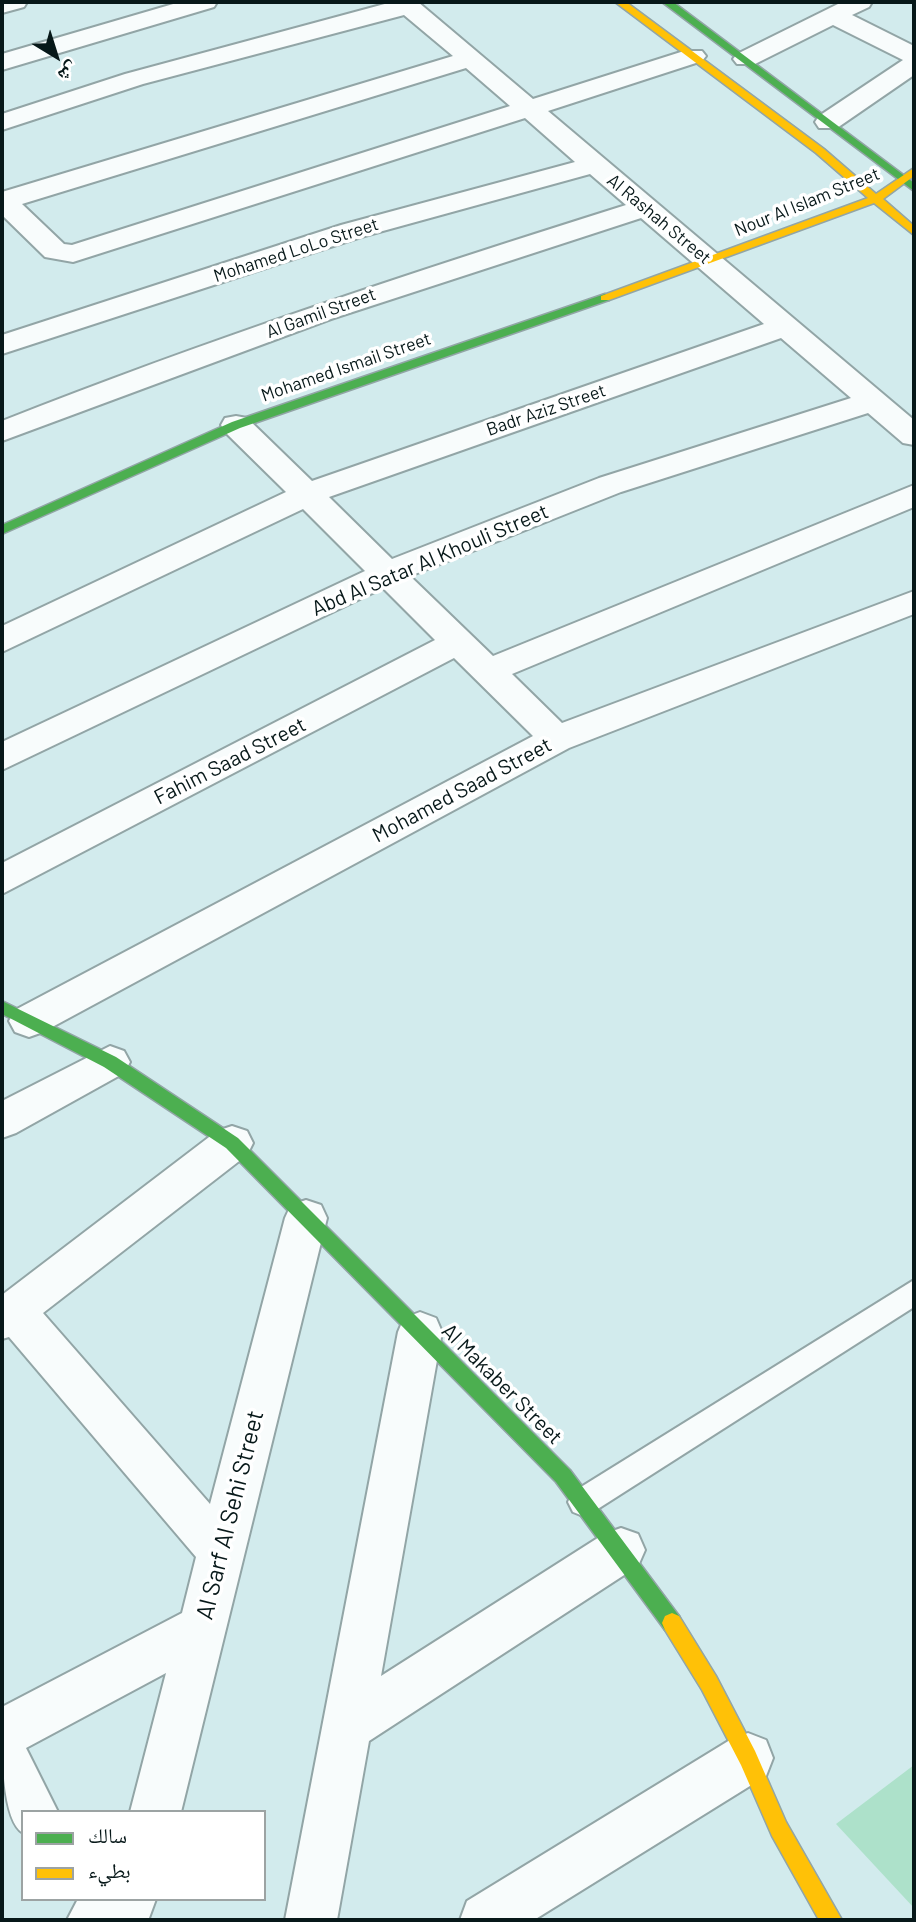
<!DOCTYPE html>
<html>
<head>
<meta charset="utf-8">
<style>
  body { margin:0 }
  #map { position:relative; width:916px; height:1922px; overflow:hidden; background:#d2ebed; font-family:Barlow,"Noto Naskh Arabic",sans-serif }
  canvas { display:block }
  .frame { position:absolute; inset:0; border:4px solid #071819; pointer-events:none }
  .legend { position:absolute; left:21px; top:1810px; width:245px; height:91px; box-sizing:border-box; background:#fff; border:2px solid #9ca3a3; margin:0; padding:9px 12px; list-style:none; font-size:21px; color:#071819 }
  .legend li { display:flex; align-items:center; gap:14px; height:35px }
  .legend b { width:35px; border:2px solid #9ca3a3 }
  .north { position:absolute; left:21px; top:21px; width:70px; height:70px; -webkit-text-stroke:5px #fff; paint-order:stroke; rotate:142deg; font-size:19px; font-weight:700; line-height:28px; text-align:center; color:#071819 }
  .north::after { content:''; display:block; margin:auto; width:24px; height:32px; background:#071819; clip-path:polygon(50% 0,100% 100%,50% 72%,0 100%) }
</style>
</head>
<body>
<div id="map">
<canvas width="916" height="1922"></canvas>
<div class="frame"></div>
<ul class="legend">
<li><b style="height:9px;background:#4caf50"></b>سالك</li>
<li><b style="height:9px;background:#ffc107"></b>بطيء</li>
</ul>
<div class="north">ش</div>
</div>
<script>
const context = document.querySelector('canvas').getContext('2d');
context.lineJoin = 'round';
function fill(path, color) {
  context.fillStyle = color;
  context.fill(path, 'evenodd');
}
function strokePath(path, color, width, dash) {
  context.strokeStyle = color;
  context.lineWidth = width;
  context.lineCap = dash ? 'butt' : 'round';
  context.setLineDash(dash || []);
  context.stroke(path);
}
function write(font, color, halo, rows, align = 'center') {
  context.font = font + ' Barlow,sans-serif';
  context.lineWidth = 7;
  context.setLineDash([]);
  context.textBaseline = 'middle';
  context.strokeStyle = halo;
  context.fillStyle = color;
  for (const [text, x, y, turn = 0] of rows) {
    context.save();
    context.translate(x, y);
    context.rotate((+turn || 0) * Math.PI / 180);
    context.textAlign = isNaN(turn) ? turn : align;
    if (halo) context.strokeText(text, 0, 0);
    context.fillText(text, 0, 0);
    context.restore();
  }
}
fill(new Path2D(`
  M914 1765V1908L836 1824Z`), '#ade1ca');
const lane = new Path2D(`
  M914 1280V1307L593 1512 583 1516 573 1512 568 1502 573 1492Z`);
const street = new Path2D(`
  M2 2H27L24 7 2 13Z
  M180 2H217L214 7 2 70V54Z
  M392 2H418L533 99 684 51H702L706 56 702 61 548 111 914 420V445L903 443 868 413 621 492 410 576 493 656 914 485V507L512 674 562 723 914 591V614L569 748 43 1032 29 1037 15 1032 9 1021 15 1010 533 736 454 658 2 894V863L435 640 383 588 2 770V742L365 571 303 509 2 652V626L286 492 225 432 221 425 225 418 236 416 247 418 312 481 764 324 641 218 331 319 2 441V421C207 340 416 271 626 205L590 174 361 237 2 354V335L341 225 575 162 525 118 73 262 45 257 2 215V192L453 56 404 15 143 84 2 130V114L125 74ZM466 68 510 106 72 245 64 244 22 204ZM781 338 851 398 599 478 392 559 329 497Z
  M842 2H872L869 7 852 15 914 46V75L837 128H819L815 122 819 116 903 60 833 25 755 64H737L733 59 737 54Z
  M110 1046 124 1051 130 1062 124 1073 16 1133 2 1138V1101Z
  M232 1126 247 1131 253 1143 247 1155 43 1313 210 1504 285 1218 291 1205 306 1200 321 1205 327 1218 181 1812H130L166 1673 26 1748 58 1812H23V1833C0 1820 2 1737 2 1707L182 1613 196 1557 9 1337 2 1339V1295L217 1131Z
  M420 1312 436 1318 442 1332 381 1676 604 1534 621 1528 638 1534 645 1550 638 1566 369 1741 337 1920H285L398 1332 404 1318Z
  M748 1733 766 1740 773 1758 766 1776 534 1920H460L467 1901 730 1740Z
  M78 1899H156L149 1918 144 1920H67Z`);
const fast = new Path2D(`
  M662 2H673L914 183V191Z
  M605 294 611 298 609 300 240 428 2 534V525L232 422Z
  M2 1001 116 1057 238 1138 570 1470 679 1616 682 1623 679 1630 672 1633 665 1630 556 1482 226 1148 104 1067 2 1014Z`);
const slow = new Path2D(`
  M615 2H626L824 149 876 194 914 168V176L883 199 914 226V235L874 203 609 300H601V296L868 198 816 153Z
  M672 1613 679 1616 716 1676 755 1751 786 1822 842 1920H819L772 1836 741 1765 702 1690 665 1630 662 1623 665 1616Z`);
strokePath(lane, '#92a5a6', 4);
strokePath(street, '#92a5a6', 4);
strokePath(fast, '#92a5a6', 3);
strokePath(slow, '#92a5a6', 3);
fill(lane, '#f8fcfc');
fill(street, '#f8fcfc');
fill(fast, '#4caf50');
fill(slow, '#ffc107');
write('18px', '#071819', '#fff', [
  ["Nour Al Islam Street",807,202,-22],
  ["Al Rashah Street",659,219,40],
  ["Mohamed LoLo Street",296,250,-18],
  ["Al Gamil Street",321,313,-20],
  ["Mohamed Ismail Street",346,367,-19],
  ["Badr Aziz Street",546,410,-19]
]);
write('21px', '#071819', '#fff', [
  ["Abd Al Satar Al Khouli Street",430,560,-23],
  ["Fahim Saad Street",230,761,-27],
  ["Mohamed Saad Street",462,790,-28],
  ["Al Makaber Street",502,1384,45]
]);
write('24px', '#071819', '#fff', [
  ["Al Sarf Al Sehi Street",230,1515,-76]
]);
</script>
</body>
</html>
